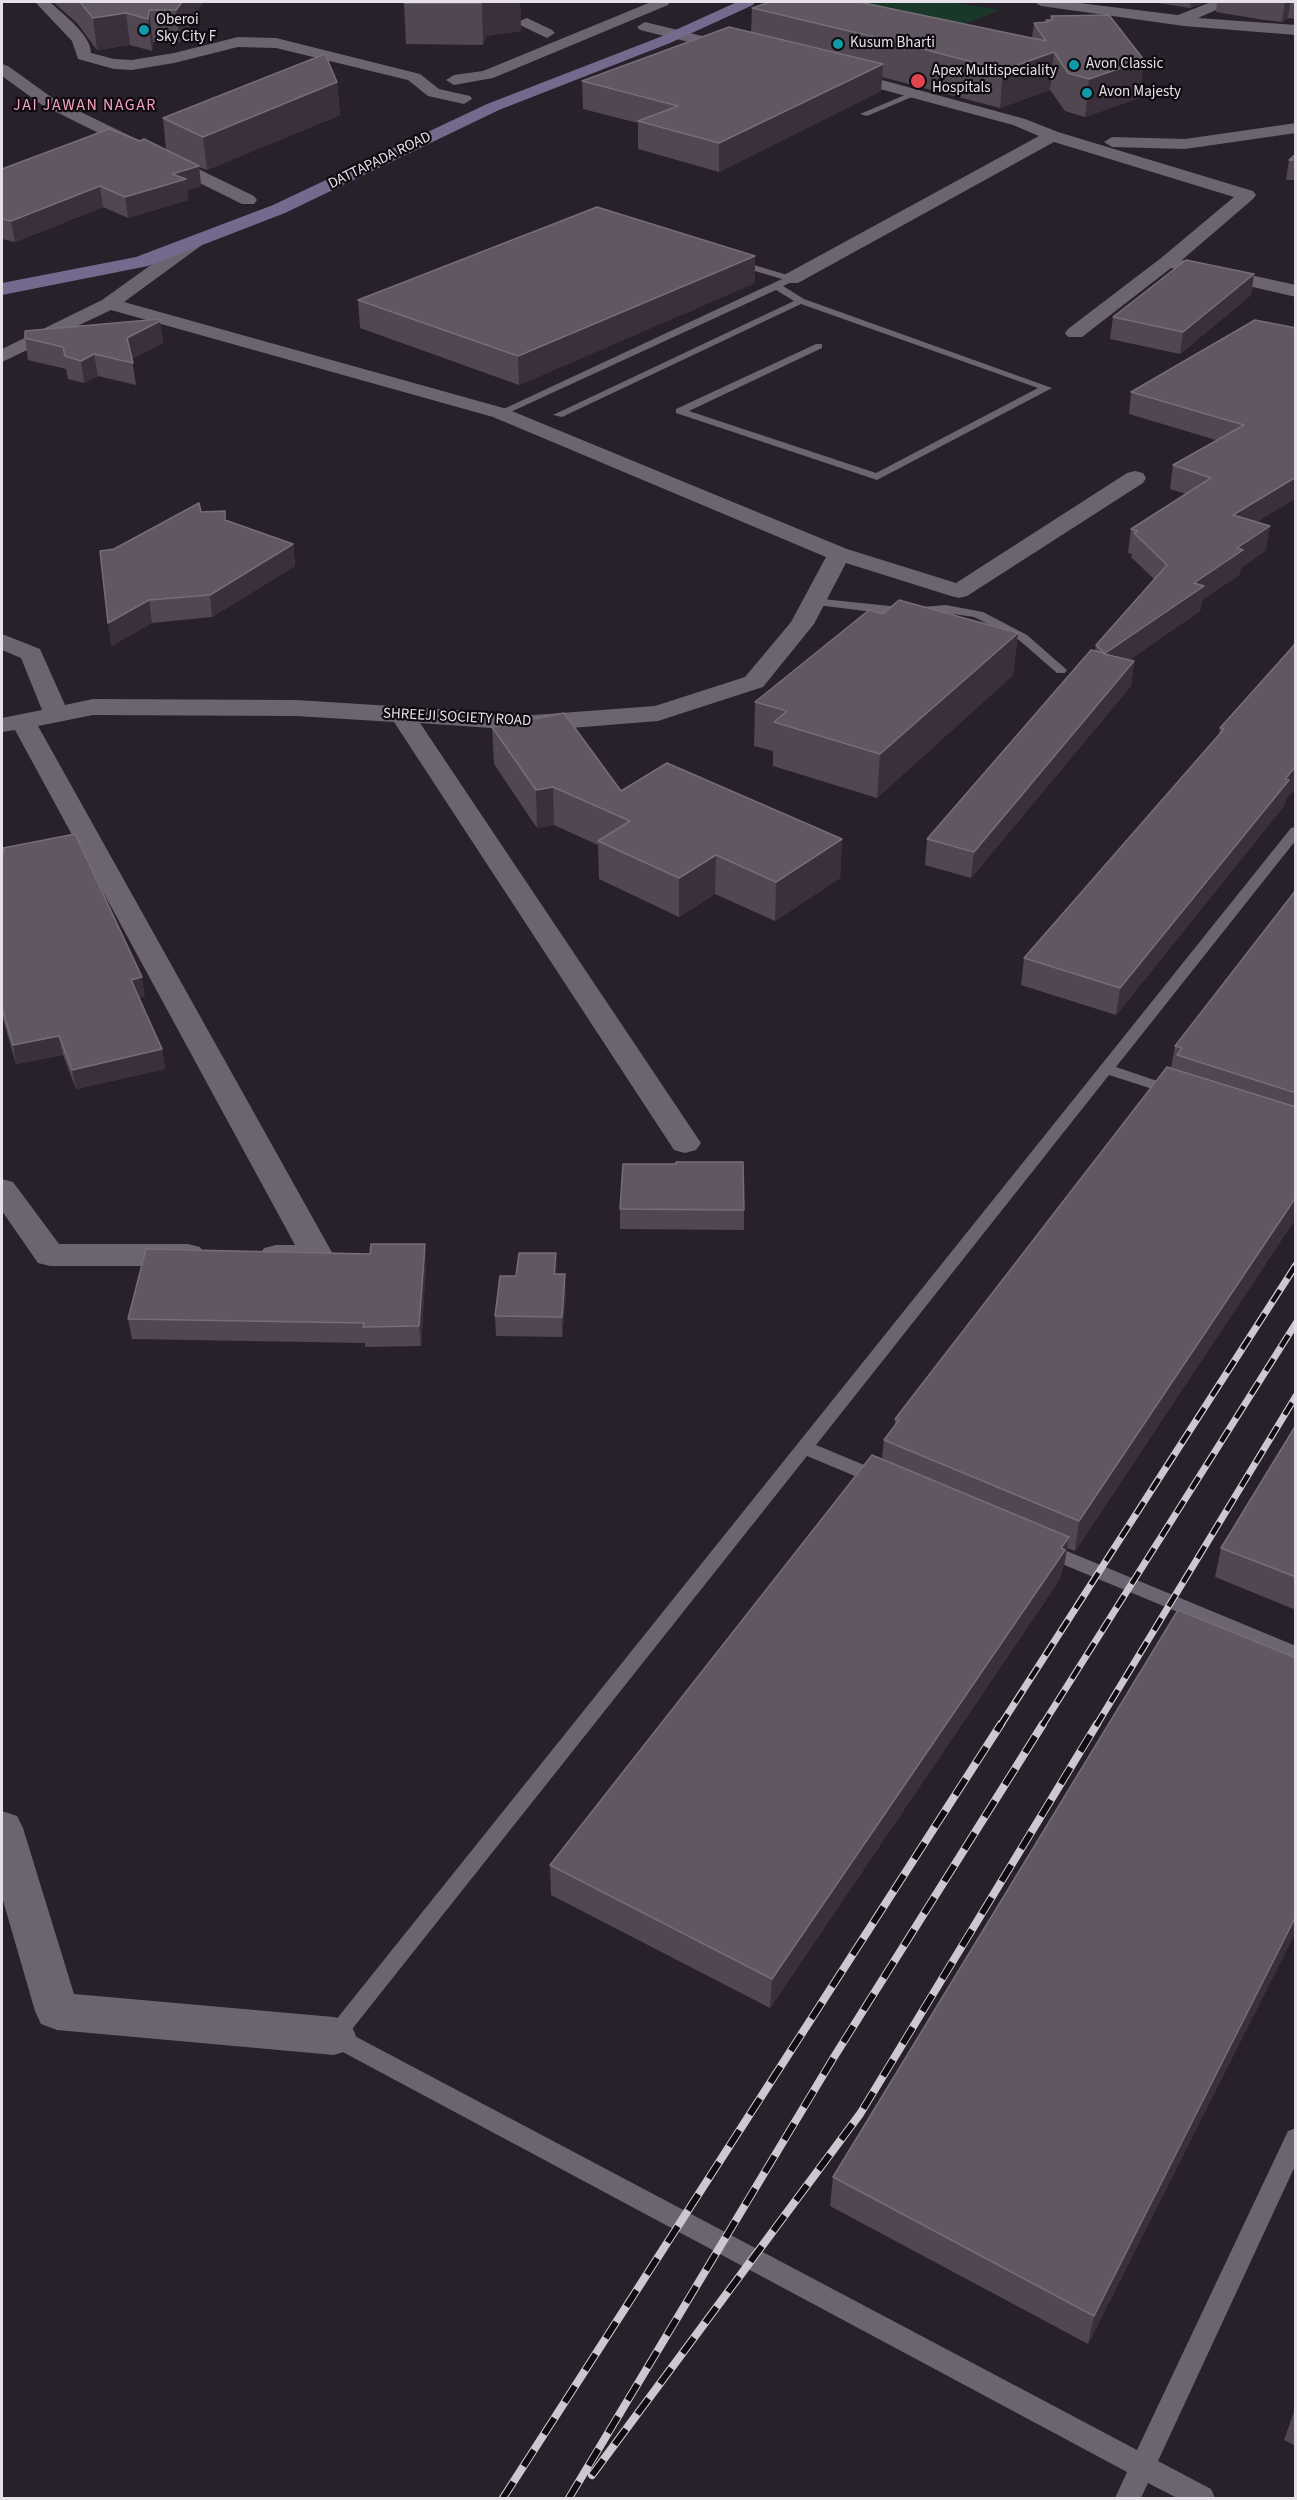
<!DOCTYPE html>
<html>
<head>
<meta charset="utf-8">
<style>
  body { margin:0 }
  #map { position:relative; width:1297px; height:2500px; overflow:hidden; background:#28202b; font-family:"Source Sans 3",sans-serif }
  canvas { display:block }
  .frame { position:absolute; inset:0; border:3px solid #e6e1e8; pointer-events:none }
</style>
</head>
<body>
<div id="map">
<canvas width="1297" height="2500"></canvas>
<div class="frame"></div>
</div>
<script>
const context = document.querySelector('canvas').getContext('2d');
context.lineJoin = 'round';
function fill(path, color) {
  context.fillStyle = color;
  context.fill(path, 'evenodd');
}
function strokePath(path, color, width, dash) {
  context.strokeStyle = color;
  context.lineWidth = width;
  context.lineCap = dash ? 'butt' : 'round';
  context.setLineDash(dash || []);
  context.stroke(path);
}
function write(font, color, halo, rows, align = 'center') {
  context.font = font + ' "Source Sans 3",sans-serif';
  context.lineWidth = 4.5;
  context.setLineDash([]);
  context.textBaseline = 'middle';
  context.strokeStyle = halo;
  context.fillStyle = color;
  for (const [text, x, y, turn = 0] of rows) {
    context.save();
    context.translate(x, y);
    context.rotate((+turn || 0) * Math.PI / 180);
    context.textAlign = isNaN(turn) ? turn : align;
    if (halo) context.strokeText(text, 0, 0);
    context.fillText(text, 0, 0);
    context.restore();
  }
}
fill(new Path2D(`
  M825 2H951L1000 10 950 30Z`), '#1a3829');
fill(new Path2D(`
  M912 92 919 94 867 116 860 114Z
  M734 259 794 277V281L783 286 804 299 1052 388 877 480 676 413V409L816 344H822V348L689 411 876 473 1038 388 801 304 562 417 553 415 794 301 776 290 504 415 495 413 782 279 731 264V260Z
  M813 598 909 608 946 605 983 612 1027 635 1067 670 1065 673H1057L1019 640 974 617 946 613 897 615 809 604V600Z
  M1296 827V840L1116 1067 1178 1088 1181 1091 1178 1094H1168L1109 1075 816 1445 886 1474 889 1479 886 1484 880 1485 874 1484 807 1456 349 2033 1137 2450 1288 2131 1296 2128V2164L1158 2461 1211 2489 1215 2498H1177L1148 2483 1141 2498H1115L1127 2472 326 2043 323 2036 1291 828Z
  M1045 1542 1296 1646V1661L1038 1554 1036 1549 1038 1544Z`), '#6d6471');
fill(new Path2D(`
  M35 2H50C62 14 91 34 91 53L114 59 132 60 174 53 238 37 276 38 420 74 439 89 470 96 472 99 464 104 428 96 408 80 276 48 238 47 174 63 132 70 114 69 78 59 72 41Z
  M651 2H670L668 5 493 78 454 85 446 80 454 75 483 71Z
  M1034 2H1071L1178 15 1211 2H1229L1227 5 1198 18 1296 25V35L1184 26 1041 6Z
  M527 18 552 30 555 33 547 38 522 26 519 23 522 20Z
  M645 22 743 46 746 49 738 54 640 30 637 27Z
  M2 64 8 66 54 99 254 196 257 200 254 204H242L42 105 2 76Z
  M838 68 1025 119 1058 132 1253 191 1256 195 1253 199 1182 260 1296 285V297L1171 268 1082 337H1068L1065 333 1068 329 1161 258 1234 197 1054 142 798 283H784L782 279 784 275 1039 136 1013 125 832 76 830 73 832 70Z
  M1296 123V133L1185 149 1112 147 1104 142 1112 137 1185 139Z
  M196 236 202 237 205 241 202 245 124 302 507 409 847 549 956 583 1127 473 1135 471 1143 473 1146 478 1143 483 967 596 959 598 951 596 846 563 814 624 763 687 658 721 534 731 420 723 701 1143 696 1150 685 1153 674 1150 394 722 296 716 93 715 38 726 334 1256 329 1264C309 1269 284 1269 264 1264L259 1256 264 1248 276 1245H295L15 730 2 732V718L42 710 21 658 2 650V634L40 649 65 705 93 699 296 700 534 715 655 706 745 677 791 622 826 557 493 417 111 310 2 362V349L102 300 190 237Z
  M2 1179 13 1182 59 1244H188L200 1247 205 1255 200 1263 188 1266H50L38 1263 2 1211Z
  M2 1811 17 1816 23 1828 74 1994 334 2017 350 2022 356 2036 350 2050 334 2055 57 2030 41 2024 35 2011 2 1897Z`), '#6d6471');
fill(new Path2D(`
  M737 2H755L753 5 670 43 499 110 285 213 148 266 2 295V283L136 257 273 205 487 104 660 37Z`), '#76698e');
const railFar1 = new Path2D(`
  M1000 1726 1296 1265
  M1042 1726 1296 1323
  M1096 1726 1296 1396`);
const rail = new Path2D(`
  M592 2475 860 2114 1097 1724
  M503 2498 1001 1724
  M569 2498 834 2057 1043 1724`);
strokePath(railFar1, '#cdc8cf', 7);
strokePath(rail, '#cdc8cf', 8);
strokePath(railFar1, '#0f0b10', 4.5, [14]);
strokePath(rail, '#0f0b10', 6, [19]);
fill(new Path2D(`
  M53 2H203L180 42H153L152 51 130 45 97 50 77 23Z
  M520 2 521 31 486 36 483 45 406 44 404 3Z
  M1152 2H1206L1190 8Z
  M1217 2H1296V19L1288 18 1282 22 1264 20 1216 12Z
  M752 8 1032 38 1034 23 1046 22V20H1050L1051 16 1144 60 1139 98 1085 117 1065 111 1050 90 1000 108 882 77 881 91 719 172 638 149V123L583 109 582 81 751 32Z
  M337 82 340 115 207 170 199 167 201 186 187 190 188 200 128 218 103 207 15 242 2 239V169L140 141 166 150 163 118Z
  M1296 154V180H1286L1289 160Z
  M1254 274 1251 295 1180 354 1110 339 1113 317Z
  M755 283 519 385 360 328 358 300Z
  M160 321 163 343 132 359 136 385 98 376 84 383 68 379 66 369 28 360 25 338Z
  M1296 328V498L1256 522 1266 550 1241 568 1239 575 1202 600 1200 611 1129 660 1134 661 1131 686 971 878 925 865 927 839 1095 651 1096 645 1154 579 1131 557 1132 554 1128 553 1131 529 1186 494 1170 489 1173 465 1216 440 1129 414 1131 392Z
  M201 512 293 544 295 566 212 617 152 623 111 646 114 549Z
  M883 614 1018 633 1013 675 877 798 773 766V751L754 746 755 702Z
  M1296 643V787L1286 799 1284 806 1116 1015 1021 985 1024 958 1219 735 1220 728Z
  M492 727 621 791 842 839 840 878 775 921 715 894 679 917 599 879 598 845 554 825 537 828 494 764Z
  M3 848 145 996 139 998 162 1049 165 1069 76 1089 63 1055 16 1064 2 1016V852H4Z
  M1296 890V1218L1075 1551 1067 1548 1064 1566 1062 1570 1060 1579 770 2008 551 1895 550 1865 882 1459 884 1440 895 1426V1419L1171 1068 1175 1046Z
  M676 1164 744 1210V1230L620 1229V1209Z
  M426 1264 421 1346 365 1347V1343L132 1339 128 1319Z
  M557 1274 566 1294 562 1337 496 1336 495 1316 516 1276Z
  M1296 1425V1610L1215 1577 1221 1548Z
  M1296 1658V1931L1088 2344 830 2206 833 2177Z
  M1296 2406V2446L1284 2440Z`), '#504752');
fill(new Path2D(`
  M182 2H203L180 42 176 10Z
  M482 2H520L521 31 486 36 483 45Z
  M1191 2H1206L1190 8Z
  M1285 2H1290L1288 18 1282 22Z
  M149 10 153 42 152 51 148 19Z
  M126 13 130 45 97 50 93 18Z
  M1054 52 1050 90 1000 108 1003 70Z
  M1144 60 1139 98 1085 117 1089 79Z
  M883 64 881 91 719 172V143Z
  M337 82 340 115 207 170 203 137Z
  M199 166 201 186 187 190 188 200 128 218 125 197 172 174Z
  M100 186 103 207 15 242 11 221Z
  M755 256V283L519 385 518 356Z
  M1254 274 1251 295 1180 354 1183 332Z
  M160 321 163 343 130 360 127 338Z
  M94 354 98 376 84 383 81 361Z
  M1296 477V498L1230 539 1233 515Z
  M1270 526 1266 550 1241 568 1239 575 1202 600 1200 611 1101 679 1104 654 1237 548Z
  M293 544 295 566 212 617 210 595Z
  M149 600 152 623 111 646 108 623Z
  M1018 633 1013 675 877 798 880 754Z
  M1134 661 1131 686 971 878 974 852Z
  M1296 766V787L1286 799 1284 806 1116 1015 1120 988Z
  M553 787 554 825 537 828 536 790Z
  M842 839 840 878 775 921 776 882Z
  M716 855 715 894 679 917V878Z
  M142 977 145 996 134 999 131 980Z
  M59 1036 63 1055 16 1064 13 1045Z
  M162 1049 165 1069 76 1089 72 1070Z
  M1296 1197V1218L1075 1551 1079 1521Z
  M425 1244 426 1264 421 1346 419 1326Z
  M556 1253 557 1273 555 1294 554 1274Z
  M565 1274 566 1294 562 1337V1317Z
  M1069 1537 1064 1566 1062 1570 1060 1579 770 2008 772 1979Z
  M1296 1916V1931L1088 2344 1094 2316Z`), '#39303c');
const building = new Path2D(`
  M80 2H182L176 10H149L148 19 126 13 93 18Z
  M770 2H859L1046 41 1034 23 1048 22 1046 20H1053L1051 16 1109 15 1144 60 1089 79 1068 73 1054 52 1003 70 904 44 752 8Z
  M404 3V2H482L481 3Z
  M729 27 883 64 719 143 638 121 678 106 582 81Z
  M325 54 337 82 203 137 163 118Z
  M109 129 140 141 144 139 199 166 172 174 186 179 125 197 100 186 11 221 2 219V169Z
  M1296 154V160H1289Z
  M597 207 755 256 518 356 358 300Z
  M1186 260 1254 274 1183 332 1113 317Z
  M160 319V321L127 338 133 363 94 354 81 361 65 356 63 347 25 338V331Z
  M1255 320 1296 328V477L1233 515 1270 526 1237 548 1243 550 1194 583 1204 586 1104 654 1134 661 974 852 927 839 1091 650 1104 653 1096 645 1167 565 1134 533 1138 531 1131 529 1211 478 1173 465 1244 425 1131 392Z
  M199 503 201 512 225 511V520L293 544 210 595 149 600 108 623 100 551 114 549Z
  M899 600 1018 633 880 754 774 722 787 711 755 702 869 610 883 614Z
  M1296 643V766L1285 779 1289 780 1120 988 1024 958 1224 729 1220 728Z
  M564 713 621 791 667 763 842 839 776 882 716 855 679 878 598 841 630 821 553 787 536 790 492 727Z
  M75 834 142 977 131 980 162 1049 72 1070 59 1036 13 1045 2 1008V852H4L3 848Z
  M1296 890V1093L1177 1055 1182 1048 1175 1046Z
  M1167 1067 1296 1107V1197L1079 1521 884 1440 899 1420 895 1419Z
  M676 1162H743L744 1210 620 1209 623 1164H676Z
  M371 1244H425L419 1326 363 1327 364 1323 128 1319 146 1249 370 1254Z
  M519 1253H556L554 1274H565L562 1317 495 1316 500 1276H516Z
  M1296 1425V1577L1221 1548Z
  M872 1455 1069 1537 1061 1548 1065 1550 772 1979 550 1865Z
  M1178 1610 1296 1658V1916L1094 2316 833 2177Z`);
fill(building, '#605762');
strokePath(building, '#756d77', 1.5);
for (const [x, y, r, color] of [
  [144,30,6,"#0f9aa8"],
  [838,44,6,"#0f9aa8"],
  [1074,65,6,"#0f9aa8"],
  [918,81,8,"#e0444e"],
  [1087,93,6,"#0f9aa8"]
]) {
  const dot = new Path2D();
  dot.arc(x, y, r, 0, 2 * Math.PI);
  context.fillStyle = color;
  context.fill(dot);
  strokePath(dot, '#0f0b10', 2);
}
write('15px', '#e6e1e8', '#0f0b10', [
  ["Oberoi",156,21],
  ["Sky City F",156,38],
  ["Kusum Bharti",850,44],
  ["Avon Classic",1086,65],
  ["Apex Multispeciality",932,72],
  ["Hospitals",932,89],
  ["Avon Majesty",1099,93]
], 'left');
write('15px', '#e6e1e8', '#0f0b10', [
  ["DATTAPADA ROAD",380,161,-26],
  ["SHREEJI SOCIETY ROAD",457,718,3]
]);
context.letterSpacing = '1.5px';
write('16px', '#f5a4bc', '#0f0b10', [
  ["JAI JAWAN NAGAR",85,106]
]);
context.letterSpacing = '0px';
</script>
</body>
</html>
